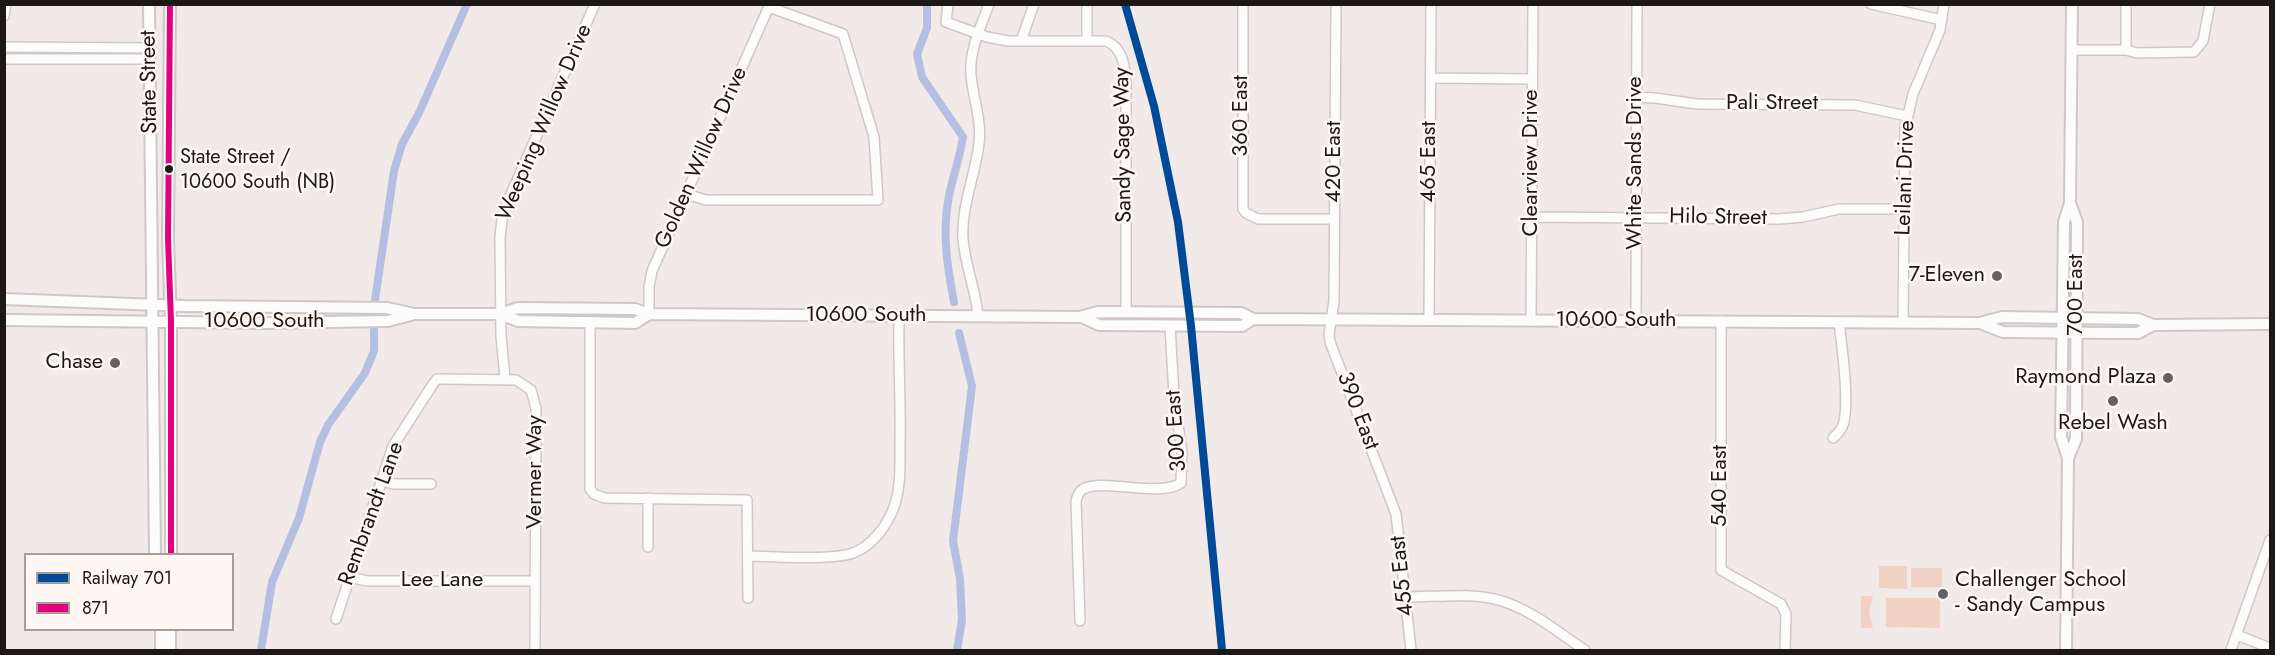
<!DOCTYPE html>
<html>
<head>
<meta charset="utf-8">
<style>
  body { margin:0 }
  #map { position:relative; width:2275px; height:655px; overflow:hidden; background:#f1eae8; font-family:Jost,sans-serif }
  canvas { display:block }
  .frame { position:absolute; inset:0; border:6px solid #1c1816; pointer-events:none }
  .legend { position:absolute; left:24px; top:553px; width:210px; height:78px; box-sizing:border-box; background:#fef7f4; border:2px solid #a49e9b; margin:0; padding:8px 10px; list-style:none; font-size:18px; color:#1c1816 }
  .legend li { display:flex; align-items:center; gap:12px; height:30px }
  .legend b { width:30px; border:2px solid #a49e9b }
</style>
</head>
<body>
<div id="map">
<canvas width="2275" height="655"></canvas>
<div class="frame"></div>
<ul class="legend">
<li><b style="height:8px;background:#004a97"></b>Railway 701</li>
<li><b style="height:8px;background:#e5007d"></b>871</li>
</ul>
</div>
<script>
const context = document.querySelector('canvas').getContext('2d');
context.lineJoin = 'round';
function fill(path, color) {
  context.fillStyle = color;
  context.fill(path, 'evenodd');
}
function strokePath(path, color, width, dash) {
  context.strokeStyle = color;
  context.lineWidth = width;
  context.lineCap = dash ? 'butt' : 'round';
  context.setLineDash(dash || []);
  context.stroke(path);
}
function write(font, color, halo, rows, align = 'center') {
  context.font = font + ' Jost,sans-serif';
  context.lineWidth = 5;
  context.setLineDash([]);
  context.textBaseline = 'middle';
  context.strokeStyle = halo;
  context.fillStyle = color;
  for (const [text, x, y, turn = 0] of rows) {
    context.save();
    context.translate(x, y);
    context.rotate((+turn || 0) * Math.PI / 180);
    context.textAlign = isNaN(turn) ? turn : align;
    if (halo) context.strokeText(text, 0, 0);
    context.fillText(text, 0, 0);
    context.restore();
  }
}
fill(new Path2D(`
  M1879 566H1907V589L1879 588Z
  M1911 568H1942V587H1911Z
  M1861 596H1873L1869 612 1873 628H1861Z
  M1886 598H1940V628L1886 627Z`), '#f1d1c4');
strokePath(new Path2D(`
  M927 4V28L917 54 922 77 963 137C960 157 953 176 949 196 942 232 947 266 954 302
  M375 300 394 171 402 144 419 113 467 4
  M261 650 272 582 299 518 320 442 328 425 365 373 374 351V330
  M957 650 962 620 960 579 953 541 972 386 959 333`), '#b5bfe2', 8);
const minor = new Path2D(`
  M948 4 946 22 987 37 1008 41H1106C1124 48 1125 68 1126 86V312
  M1087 4V41
  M1243 4V209L1246 213 1258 219H1334
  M1336 4 1334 301 1329 334 1330 342 1396 514 1411 650
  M1871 4 1942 20
  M2126 4V50
  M4 16 6 4
  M1021 41 1034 4
  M4 47 150 48
  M2072 50H2126L2137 53 2194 52 2203 41 2210 4
  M4 59H150
  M1431 78 1532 79
  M1636 97 1655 98 1697 104 1855 105 1907 116
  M686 194 706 200H878L874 137 843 34 769 7
  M1531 217 1779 219 1803 217 1839 209H1903
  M649 314V287L652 271 770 4
  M978 316C976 290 965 266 963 239 961 207 975 176 979 144 982 120 973 99 971 75 969 50 981 27 989 4
  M1429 320 1431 4
  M1531 321 1533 4
  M1636 321 1637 4
  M1721 321V570L1781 604 1786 614 1785 650
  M590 322V489L594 494 604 498 747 500 748 598
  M1903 322 1905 128 1913 94 1940 30 1944 4
  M505 379 501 336 500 237 502 220 507 203 595 4
  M1833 438C1838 434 1842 429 1844 422 1849 397 1842 348 1839 322
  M381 481 395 484H431
  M648 498V547
  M748 556C774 556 830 561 853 553 872 546 887 526 894 507 901 487 900 465 900 444 901 401 898 359 899 316
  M349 577 367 581H535
  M1406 597C1436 597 1473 592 1502 601 1532 610 1560 634 1585 650
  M336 619 393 446 433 384 437 379H442L516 380 531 390 536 408 535 650
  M1080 621 1076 501C1077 497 1078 492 1083 489 1104 478 1159 498 1181 483L1182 453 1174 396 1170 326
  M2237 635 2270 648
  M2231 650 2270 540`);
const major = new Path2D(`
  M149 4 155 554
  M170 4 168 239 171 322V554
  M4 299 185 306 387 308 414 314H500L518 308 635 309 649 314 1079 317 1098 312 1241 313 1253 319 1979 323 2002 317 2138 319 2153 325 2270 324
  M500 314 518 321 635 323 649 314
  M1082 317 1099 325 1242 326 1253 319
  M4 320 267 323 388 321 411 315
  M1980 323 2003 332 2114 333H2138L2153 325
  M2068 458 2076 439 2077 222 2070 203
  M161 650V630
  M170 650V630
  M2066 650 2068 458 2061 437 2064 222 2070 203 2072 4`);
strokePath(minor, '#cec8c6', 12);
strokePath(major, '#cec8c6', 14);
strokePath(minor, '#fdfcfc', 9);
strokePath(major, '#fdfcfc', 10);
strokePath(new Path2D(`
  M170 4 168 239 171 322V554`), '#e5007d', 6);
strokePath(new Path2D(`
  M1125 4 1154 106 1178 222 1191 326 1222 650`), '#004a97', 8);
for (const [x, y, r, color] of [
  [169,169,5,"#1c1816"],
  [1997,276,6,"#676260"],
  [115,363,6,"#676260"],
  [2168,378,6,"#676260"],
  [2113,401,6,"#676260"],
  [1943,594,6,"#676260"]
]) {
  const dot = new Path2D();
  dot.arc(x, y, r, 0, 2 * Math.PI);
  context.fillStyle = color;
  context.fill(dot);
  strokePath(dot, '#fef7f4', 2);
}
write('20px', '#1c1816', '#fef7f4', [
  ["State Street /",180,158],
  ["10600 South (NB)",180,183]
], 'left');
write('22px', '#1c1816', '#fef7f4', [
  ["State Street",150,82,-91],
  ["Pali Street",1772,104],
  ["360 East",1242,116,-90],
  ["Weeping Willow Drive",545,123,-67],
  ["Sandy Sage Way",1124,145,-91],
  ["Golden Willow Drive",702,158,-66],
  ["420 East",1335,162,-90],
  ["465 East",1430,162,-90],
  ["Clearview Drive",1532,163,-90],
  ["White Sands Drive",1636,163,-90],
  ["Leilani Drive",1906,178,-88],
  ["Hilo Street",1718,218,1],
  ["700 East",2077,295,-90],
  ["10600 South",866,316],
  ["10600 South",1616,321],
  ["10600 South",264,322],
  ["390 East",1357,411,69],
  ["300 East",1177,431,-94],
  ["Vermer Way",536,472,-90],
  ["540 East",1721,486,-90],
  ["Rembrandt Lane",372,514,-70],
  ["455 East",1403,576,-96],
  ["Lee Lane",442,581]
]);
write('22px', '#1c1816', '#fef7f4', [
  ["7-Eleven",1985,276],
  ["Chase",103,363],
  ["Raymond Plaza",2156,378],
  ["Rebel Wash",2113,424,"center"],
  ["Challenger School",1955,581,"left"],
  ["- Sandy Campus",1955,606,"left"]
], 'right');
</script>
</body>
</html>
